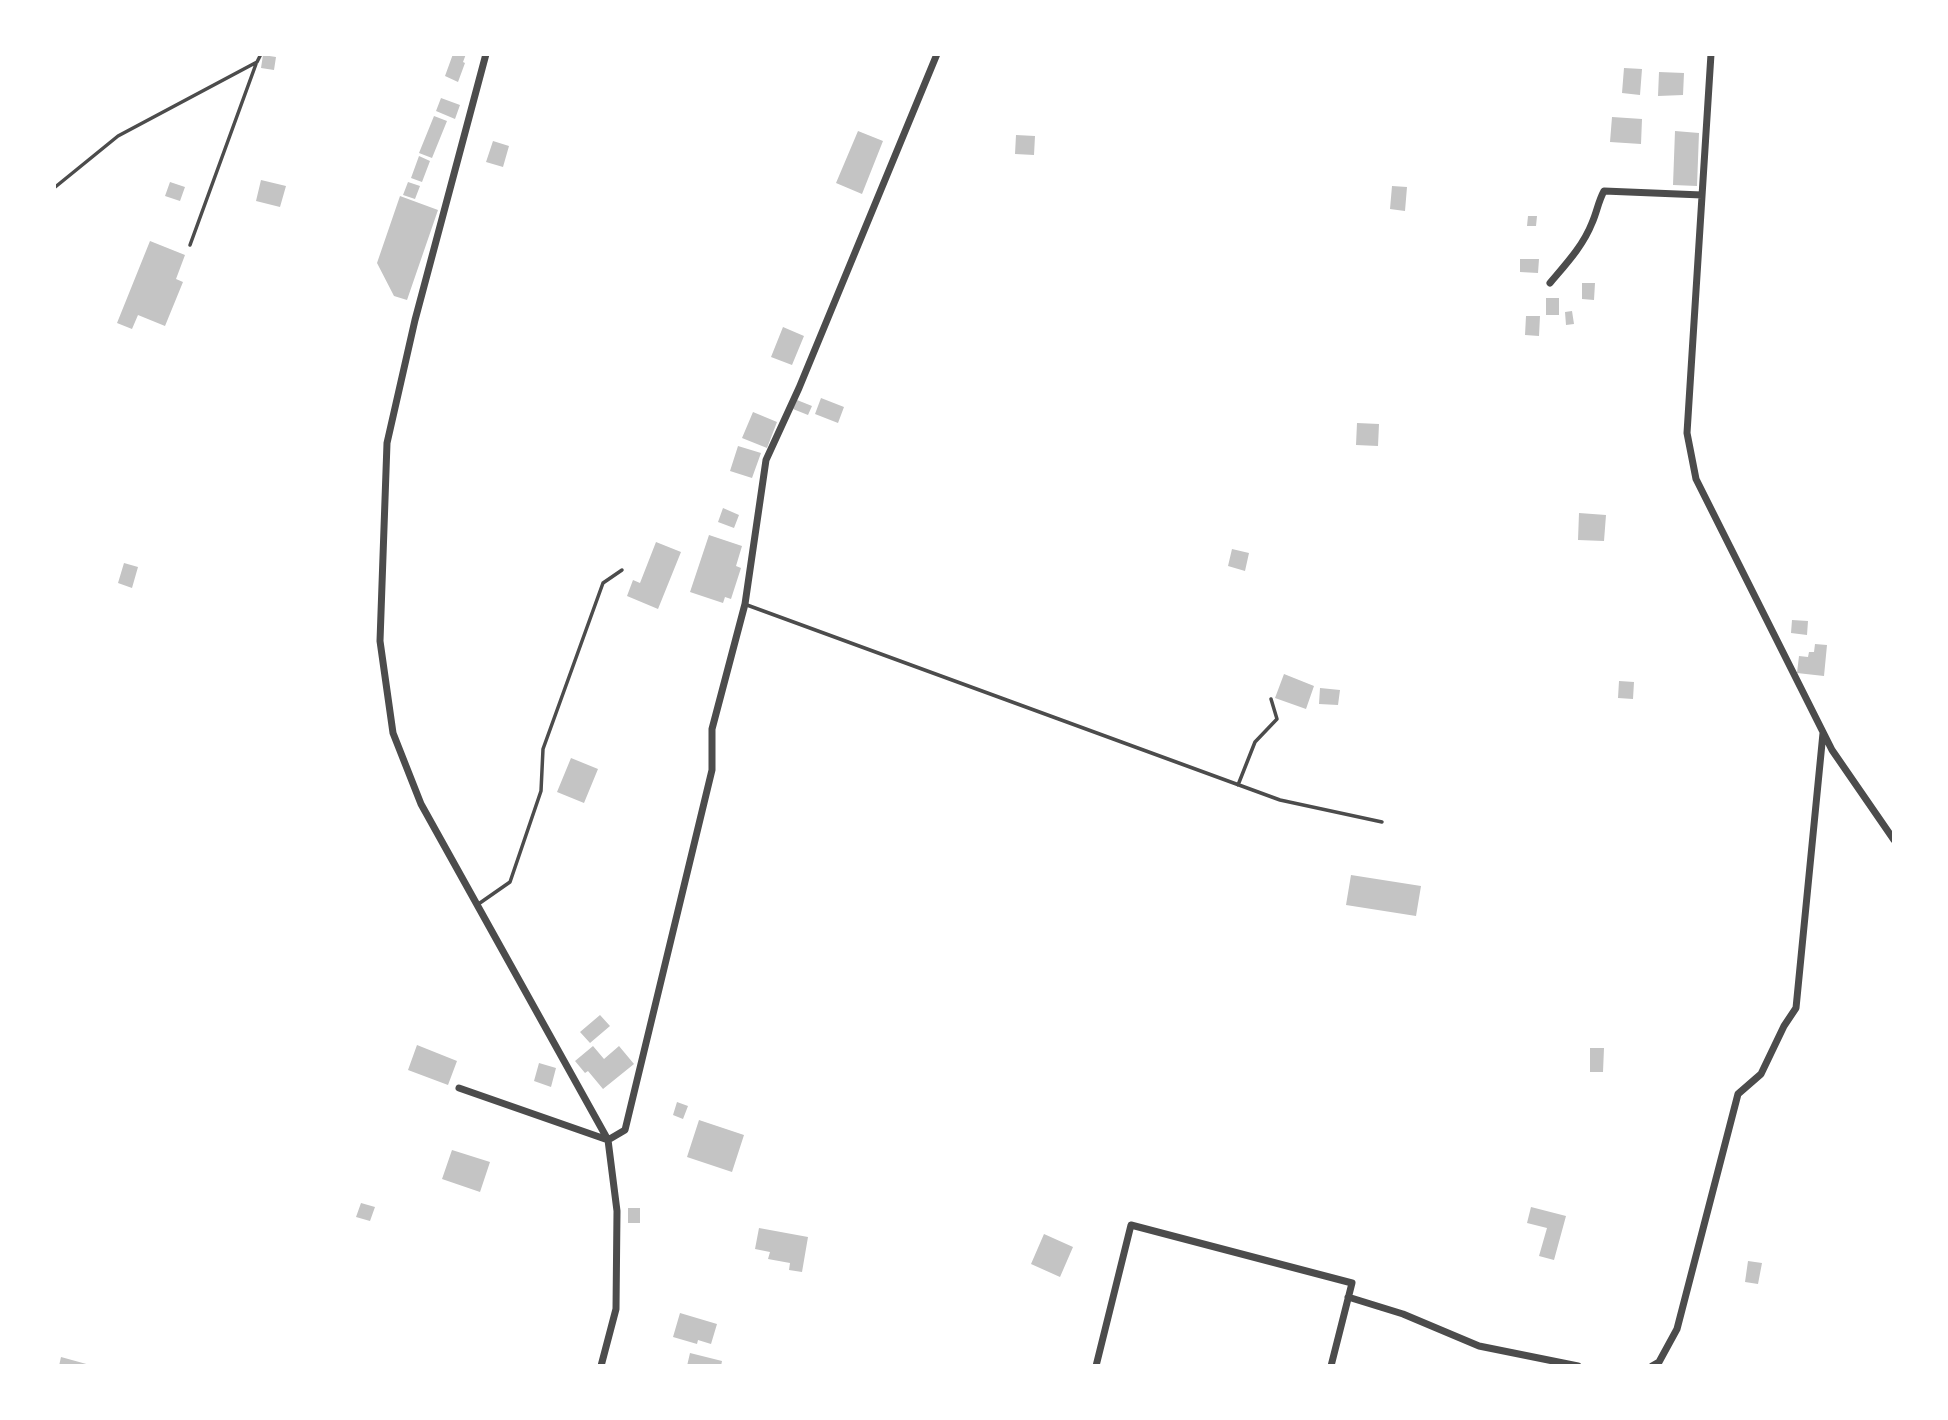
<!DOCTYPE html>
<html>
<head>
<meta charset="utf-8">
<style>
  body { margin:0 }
  #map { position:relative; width:1948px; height:1420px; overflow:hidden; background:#fff; font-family:"Titillium Web",sans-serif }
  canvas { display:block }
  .frame { position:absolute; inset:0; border:56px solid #fff; pointer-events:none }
</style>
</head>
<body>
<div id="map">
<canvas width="1948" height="1420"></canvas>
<div class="frame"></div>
</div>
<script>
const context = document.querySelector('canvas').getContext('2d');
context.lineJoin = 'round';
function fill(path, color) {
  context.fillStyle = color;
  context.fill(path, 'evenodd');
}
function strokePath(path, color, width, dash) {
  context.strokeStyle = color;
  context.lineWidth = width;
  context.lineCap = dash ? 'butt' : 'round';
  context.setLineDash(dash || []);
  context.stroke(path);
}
fill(new Path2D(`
  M453 54H466L463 62 465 63 458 82 445 76Z
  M263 55 276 57 274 70 261 68Z
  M1624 68 1642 69 1640 95 1622 93Z
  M1659 72 1684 73 1683 95 1658 96Z
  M441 98 460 105 455 119 436 111Z
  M434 116 447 121 432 158 419 153Z
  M1612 117 1642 119 1641 144 1610 142Z
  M858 131 883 141 862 194 836 183Z
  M1675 131 1699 133 1697 186 1673 185Z
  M1016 135 1035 136 1034 155 1015 154Z
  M493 141 509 146 503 167 486 162Z
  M419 156 430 161 422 182 411 178Z
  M261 180 286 186 280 207 256 201Z
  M170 182 185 187 180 201 165 196Z
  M408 182 420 186 415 199 403 195Z
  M1392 186 1407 187 1405 211 1390 209Z
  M400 196 438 210 407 300 394 296 377 263Z
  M1528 216H1537L1536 226H1527Z
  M150 241 185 255 176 279 183 282 165 326 138 315 132 329 117 323Z
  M1520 259H1539L1538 273 1520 272Z
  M1582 283H1595L1594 300 1582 299Z
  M1546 298H1559V315H1546Z
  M1572 311 1574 324 1566 325 1565 312Z
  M1526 316H1540L1539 336 1525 335Z
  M783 327 804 336 792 365 771 357Z
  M821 398 844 407 838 423 815 414Z
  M797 400 812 406 808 415 793 409Z
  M753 412 777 422 767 448 742 438Z
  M1357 423 1379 424 1378 446 1356 445Z
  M738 446 761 453 752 478 730 471Z
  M723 508 739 515 734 528 718 522Z
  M1579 513 1606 515 1604 541 1578 540Z
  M709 535 742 546 736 566 741 568 731 599 725 597 723 603 690 592Z
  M656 542 681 552 658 609 627 596 633 580 640 583Z
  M1232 549 1249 553 1245 571 1228 566Z
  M124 563 138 567 132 588 118 583Z
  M1792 620 1808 621 1807 635 1791 633Z
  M1815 644 1827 645 1824 676 1797 673 1799 656 1808 657 1809 652H1814Z
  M1284 674 1314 686 1306 709 1275 698Z
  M1619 681 1634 682 1633 699 1618 698Z
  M1320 688 1340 690 1338 705 1319 704Z
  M571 758 598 769 584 803 557 792Z
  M1351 875 1421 886 1416 916 1346 905Z
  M600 1015 610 1026 590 1043 580 1032Z
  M417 1045 457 1061 448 1085 408 1070Z
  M593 1046 604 1059 619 1046 634 1064 603 1089 588 1071 585 1073 575 1061Z
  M1590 1048H1604L1603 1072H1590Z
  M539 1063 556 1068 551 1087 534 1081Z
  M677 1102 688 1106 683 1119 673 1115Z
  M699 1120 744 1135 732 1172 687 1157Z
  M452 1150 490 1162 480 1192 442 1179Z
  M361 1203 375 1207 370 1221 356 1217Z
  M1531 1207 1566 1216 1554 1260 1539 1256 1547 1228 1527 1223Z
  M628 1208H640V1223H628Z
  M759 1228 808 1237 802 1272 789 1270 790 1263 768 1259 770 1252 755 1249Z
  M1044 1234 1073 1247 1060 1277 1031 1264Z
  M1748 1261 1762 1263 1758 1284 1745 1282Z
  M680 1313 717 1324 711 1344 698 1340 697 1344 673 1337Z
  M690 1353 722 1361 721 1366H687Z
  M61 1357 90 1365V1366H59Z`), '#c4c4c4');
strokePath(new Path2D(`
  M54 188 118 136 257 62 261 54
  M190 245 256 64
  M747 605 1280 800 1382 822
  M1238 785 1255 742 1277 719 1271 699
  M477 905 510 882 541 791 543 749 603 583 622 570`), '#4c4c4c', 3.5);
strokePath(new Path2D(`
  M486 54 415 320 387 443 380 641 393 733 421 804 608 1140 617 1211 616 1309 601 1366
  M1711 54 1687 433 1696 479 1832 750 1894 840
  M1550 283C1566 264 1583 246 1592 223 1597 212 1598 202 1604 191L1702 195
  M459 1088 608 1140 625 1130 712 770V729L745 604 766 460 799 388 937 54
  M1348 1297 1403 1314 1479 1346 1578 1366
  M1096 1366 1131 1225 1352 1283 1331 1366
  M1652 1366 1659 1362 1677 1329 1738 1094 1761 1074 1784 1026 1796 1008 1823 733`), '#4c4c4c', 7);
</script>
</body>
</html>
